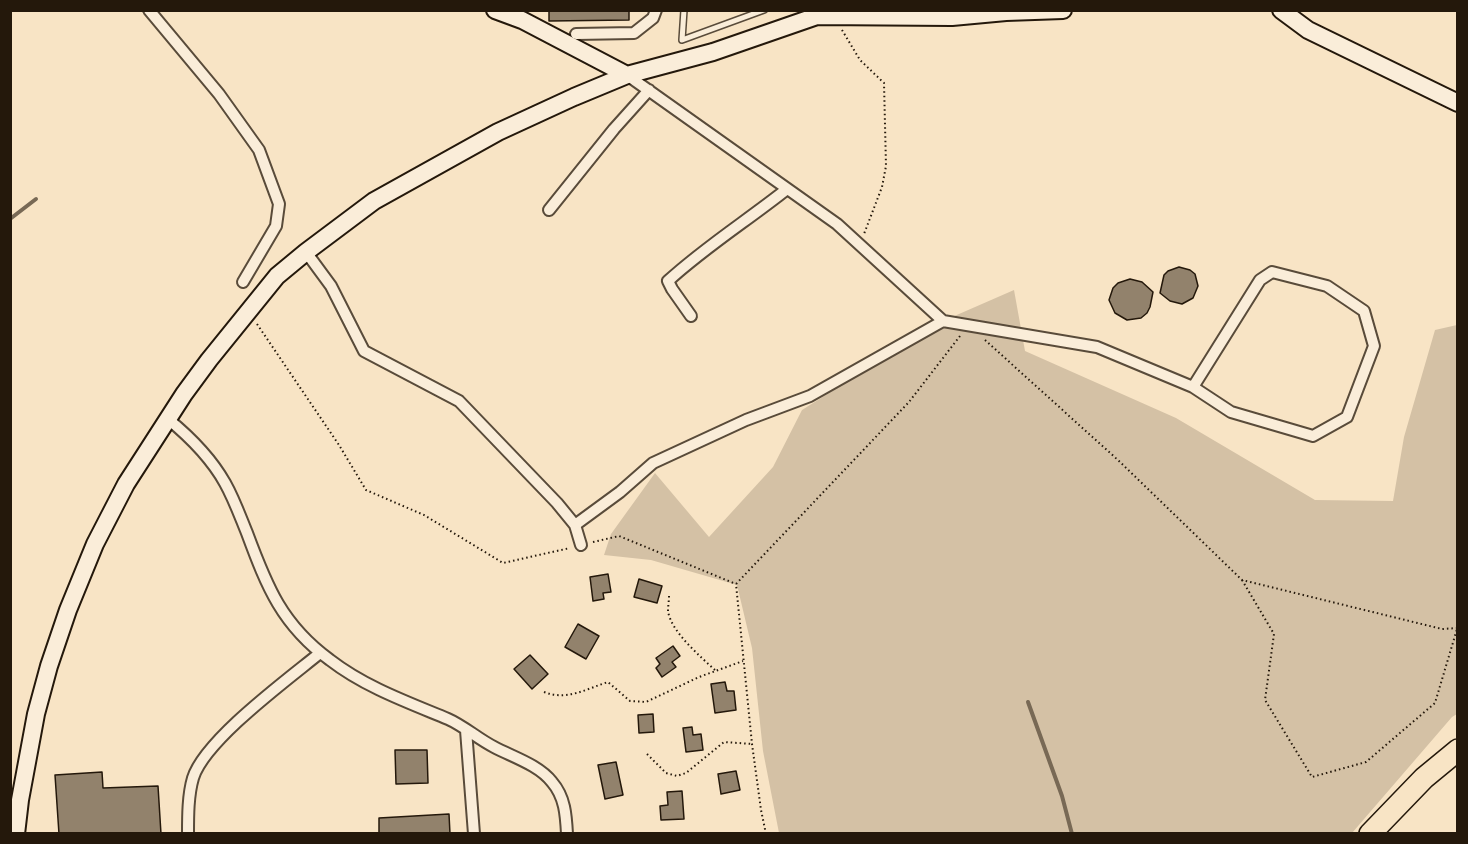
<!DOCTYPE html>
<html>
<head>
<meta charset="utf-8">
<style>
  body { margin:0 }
  #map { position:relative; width:1468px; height:844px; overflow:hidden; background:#f8e4c5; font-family:Alegreya,serif }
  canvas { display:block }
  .frame { position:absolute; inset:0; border:12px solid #24180b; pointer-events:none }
</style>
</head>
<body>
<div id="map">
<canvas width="1468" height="844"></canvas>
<div class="frame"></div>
</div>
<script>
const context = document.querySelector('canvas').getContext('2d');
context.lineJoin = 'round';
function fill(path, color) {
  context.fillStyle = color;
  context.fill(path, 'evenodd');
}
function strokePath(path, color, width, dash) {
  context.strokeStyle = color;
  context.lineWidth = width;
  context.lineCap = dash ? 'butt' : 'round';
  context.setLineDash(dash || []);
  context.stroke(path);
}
fill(new Path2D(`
  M1014 290 1025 351 1176 418 1315 500 1393 501 1404 437 1435 330 1457 325V714L1452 717 1352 833H779L763 751 752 648 737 585 651 560 604 555 611 534 655 473 709 537 773 467 802 410 943 321Z`), '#d4c1a5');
strokePath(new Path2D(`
  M10 219 36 199
  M1028 702 1062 796 1072 834`), '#786955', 4);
const building = new Path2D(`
  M549 10H629V20L549 21Z
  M1179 267 1190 270 1195 274 1198 286 1193 298 1182 304 1170 301 1160 293 1164 275 1168 271Z
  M1130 279 1142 282 1153 292 1150 307 1147 313 1141 318 1127 320 1115 313 1109 300 1113 288 1118 283Z
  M608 574 611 592 603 593 604 599 593 601 590 577Z
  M639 579 662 586 657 603 634 597Z
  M578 624 599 636 586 659 565 647Z
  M673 646 680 656 672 662 676 667 662 677 656 668 660 664 656 658Z
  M530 655 548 674 532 689 514 669Z
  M725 682 727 691H734L736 710 715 713 711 684Z
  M653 714 654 732 639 733 638 715Z
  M692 727 693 735 701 734 703 750 686 752 683 728Z
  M395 750H427L428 783 396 784Z
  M616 762 623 795 605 799 598 765Z
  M736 771 740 790 721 794 718 774Z
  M102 772 103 788 158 786 161 834H59L55 775Z
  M682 791 684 819 661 820 660 806 668 805 667 792Z
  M449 814 450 834H379V818Z`);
fill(building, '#92826c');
strokePath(building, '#24180b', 1.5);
const lane = new Path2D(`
  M684 10 682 40 764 10`);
const street = new Path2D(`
  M149 10 219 94 259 150 279 204 276 226 243 282
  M576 34 634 33 653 18 656 10
  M627 75 837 224 943 321 1097 347 1193 387 1231 412 1313 436 1347 417 1374 346 1364 311 1327 286 1272 272 1260 280 1193 387
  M549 210 614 129 649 90
  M306 252 331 286 364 351 459 401 557 503 575 525 581 545
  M691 316 672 289 668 281C705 247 748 220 787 189
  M168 419C190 437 211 458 225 483 234 499 240 516 247 533 267 587 282 625 330 660 365 687 407 702 448 719 464 726 478 739 494 747 513 757 539 765 552 782 565 797 566 815 567 834
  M575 525 620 492 653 463 746 420 810 396 943 321
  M466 730 474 834
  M188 834C188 816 188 795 193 778 205 740 287 680 320 653`);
const secondary = new Path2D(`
  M495 10 522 20 627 75
  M1281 10 1308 30 1458 103
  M16 834 20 800 36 714 49 666 68 610 95 544 126 484 184 394 209 360 277 276 306 252 374 201 498 132 574 97 627 75 713 52 817 16 952 17 1006 12 1063 10`);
const highway = new Path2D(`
  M1370 834 1424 778 1458 750`);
strokePath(lane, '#594b3a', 8);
strokePath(street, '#594b3a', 14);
strokePath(secondary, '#24180b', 20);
strokePath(highway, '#24180b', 24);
strokePath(new Path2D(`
  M842 30 860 60 884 83 886 166 882 187 864 234
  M257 324 339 445 366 490 424 515 503 563 570 548
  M985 340 1119 461 1242 580 1442 629 1458 628
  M593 542 619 536 736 584
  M1242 580 1274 634 1265 700 1312 777 1366 762 1435 703 1457 629
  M669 596C669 601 668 606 668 611 671 632 701 657 716 671
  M544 692C567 701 586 689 608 682L630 701 646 702 699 677 743 661
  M647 754 666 773 677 776 686 773 724 742 752 744
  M766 834 761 810 752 744 736 584 909 402 960 336`), '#24180b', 2, [1.5, 3]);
strokePath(lane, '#faedd9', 5);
strokePath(street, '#faedd9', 10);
strokePath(secondary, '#faedd9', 16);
strokePath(highway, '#f8e4c5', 21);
</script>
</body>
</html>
